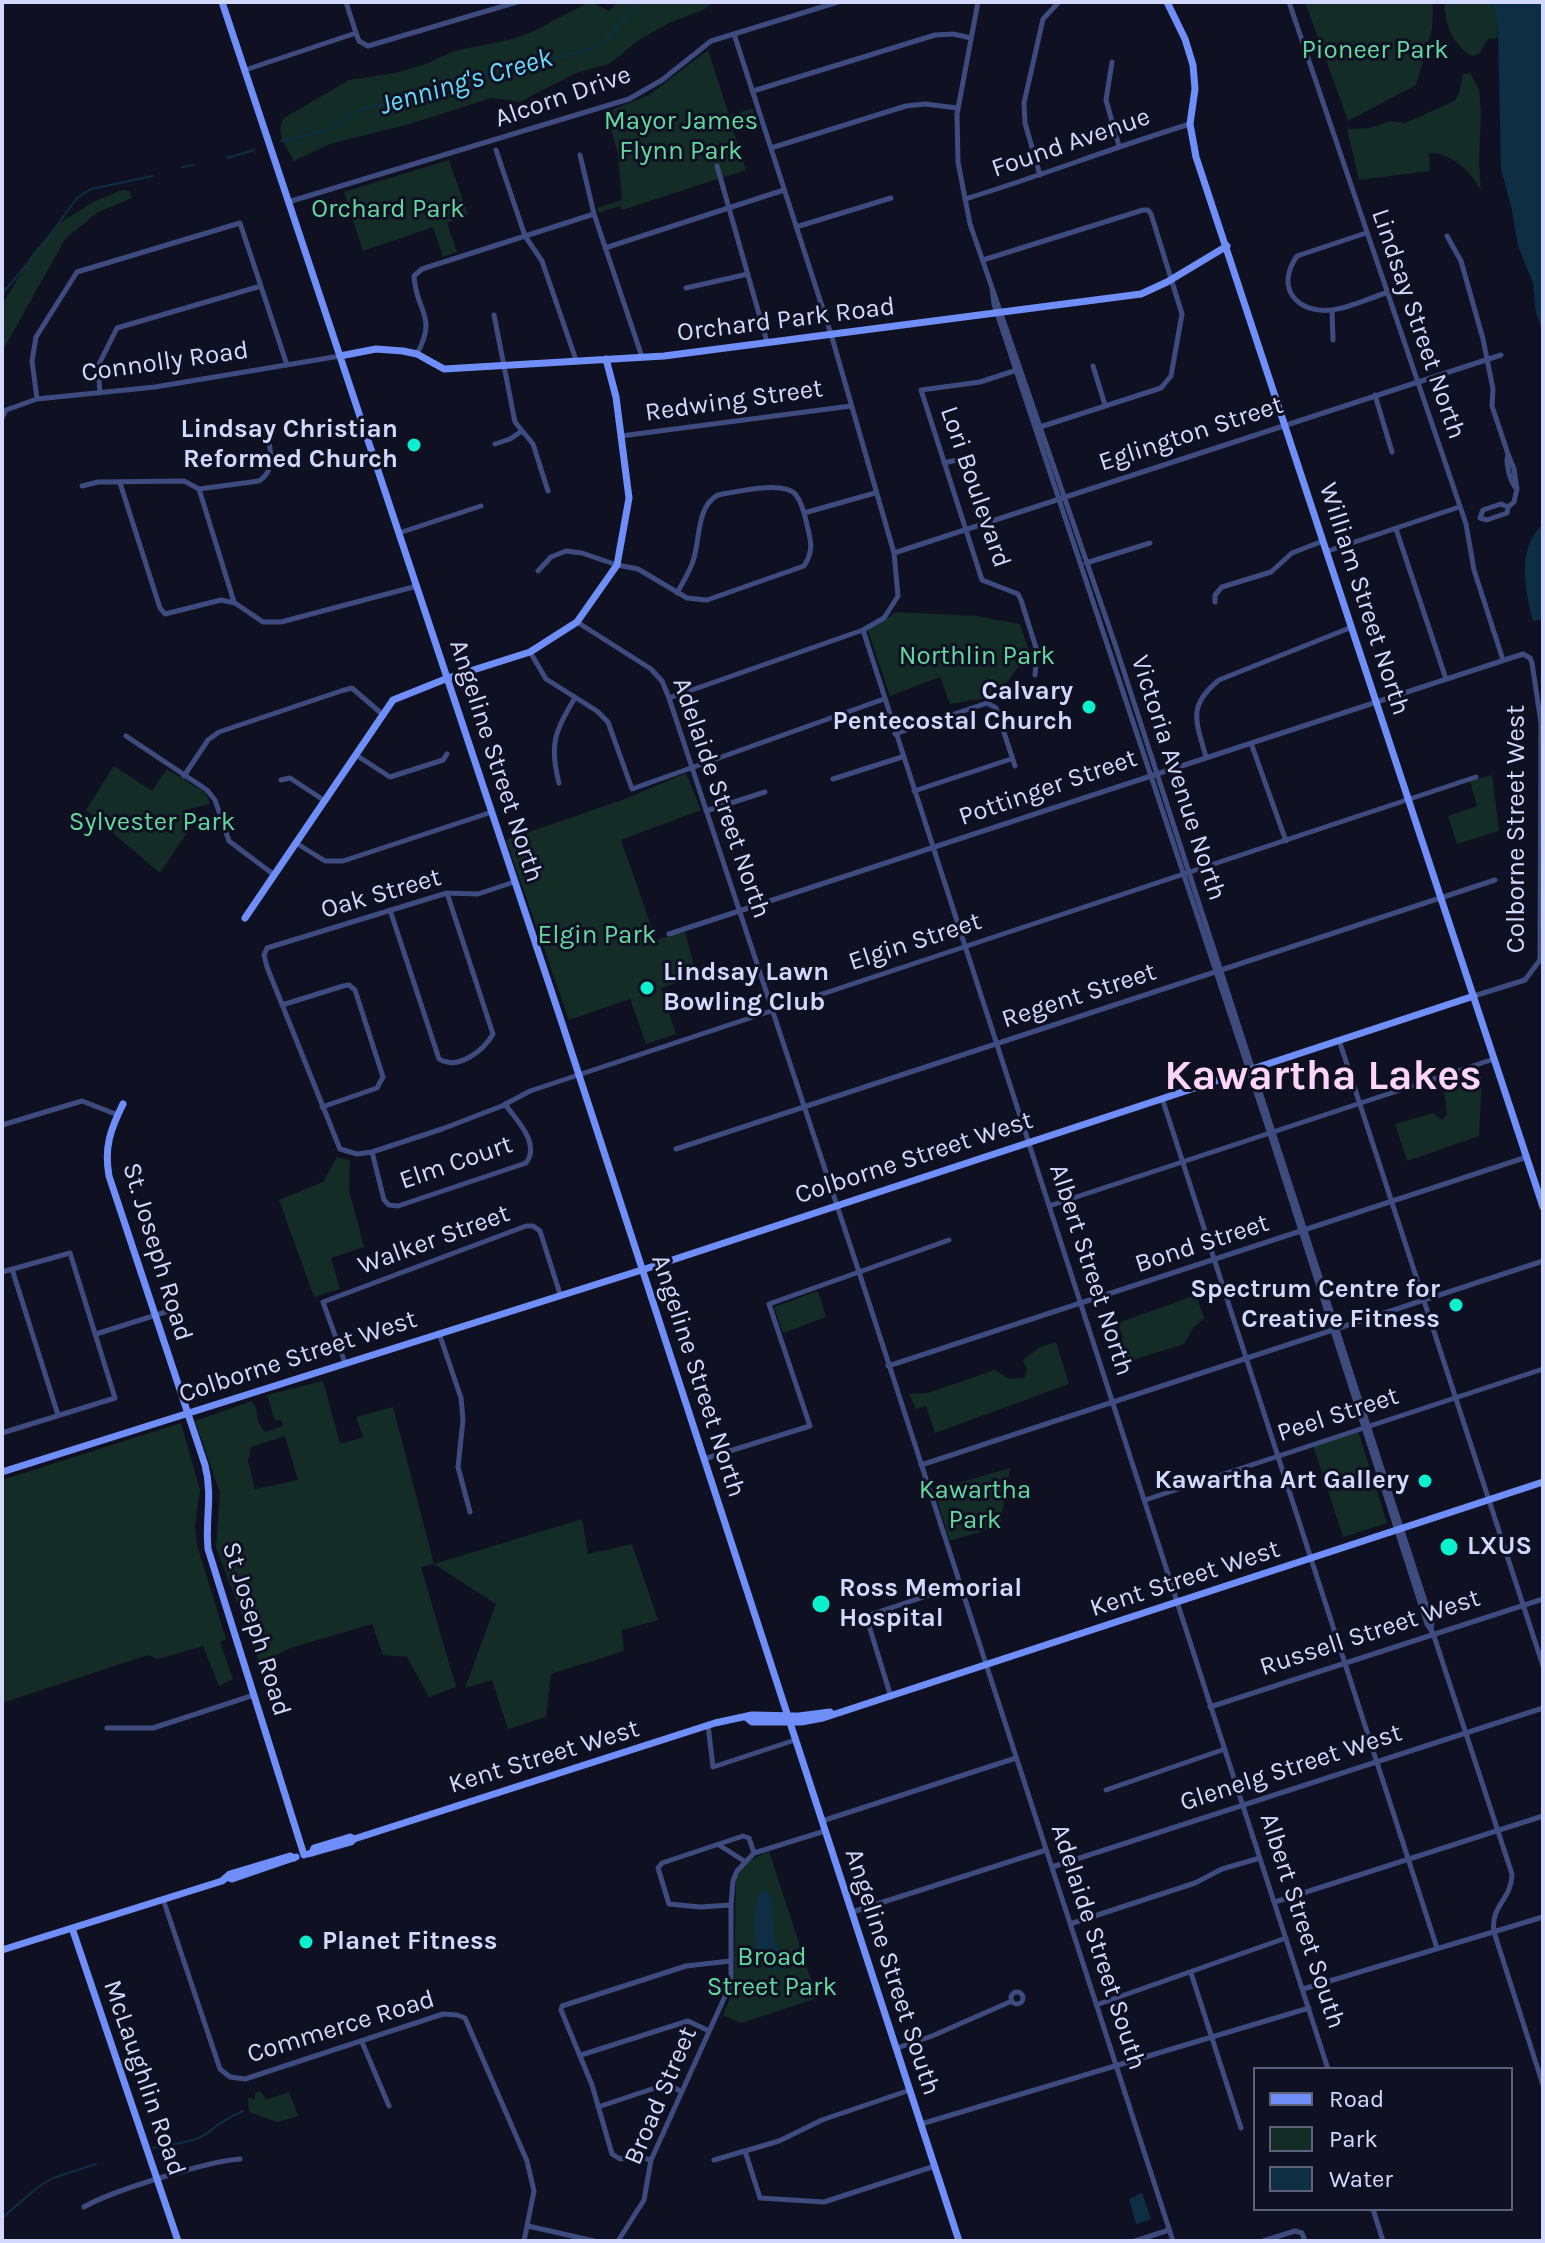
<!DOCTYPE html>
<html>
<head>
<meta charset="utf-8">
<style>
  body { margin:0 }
  #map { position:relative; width:1545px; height:2243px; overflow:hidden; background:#0f1123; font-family:Karla,sans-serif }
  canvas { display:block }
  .frame { position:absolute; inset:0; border:4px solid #d3d9fd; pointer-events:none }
  .legend { position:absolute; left:1253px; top:2067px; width:260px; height:144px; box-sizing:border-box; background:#0f1123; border:2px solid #5d617a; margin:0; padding:10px 14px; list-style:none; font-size:24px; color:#d3d9fd }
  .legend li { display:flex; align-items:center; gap:16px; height:40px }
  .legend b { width:40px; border:2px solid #5d617a }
</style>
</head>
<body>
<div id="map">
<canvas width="1545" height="2243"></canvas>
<div class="frame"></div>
<ul class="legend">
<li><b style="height:10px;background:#6f8ef8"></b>Road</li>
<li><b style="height:22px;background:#132c25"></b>Park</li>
<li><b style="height:22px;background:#0e2e43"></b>Water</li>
</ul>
</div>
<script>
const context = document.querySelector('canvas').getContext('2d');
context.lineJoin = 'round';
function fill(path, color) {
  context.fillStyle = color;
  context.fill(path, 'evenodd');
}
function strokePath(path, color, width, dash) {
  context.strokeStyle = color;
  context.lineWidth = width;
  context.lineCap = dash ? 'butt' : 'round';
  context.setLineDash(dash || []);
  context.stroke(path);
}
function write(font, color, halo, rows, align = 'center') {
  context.font = font + ' Karla,sans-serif';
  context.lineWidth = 6;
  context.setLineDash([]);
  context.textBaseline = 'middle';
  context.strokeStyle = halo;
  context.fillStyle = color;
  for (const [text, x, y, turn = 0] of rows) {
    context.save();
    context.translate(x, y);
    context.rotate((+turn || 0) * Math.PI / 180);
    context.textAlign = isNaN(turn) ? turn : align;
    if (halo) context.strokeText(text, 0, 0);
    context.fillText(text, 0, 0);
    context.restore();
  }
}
fill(new Path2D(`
  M589 2 610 11 616 2H714L703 10 669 23 639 40 609 64 576 73 520 102 491 98 410 124 330 144 294 161C287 147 274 133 284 118L349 80 395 73 426 64 454 51 509 40 532 32Z
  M1305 2H1433L1432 29 1416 85 1348 121Z
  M1444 2H1493L1498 28 1497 38 1488 39 1479 54 1472 56C1451 43 1446 26 1444 2Z
  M708 50 729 115 753 109 754 113 730 120 746 170 622 210 620 206 599 213 597 208 622 200 618 154 606 112 649 95Z
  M1470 73 1479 89 1481 113 1479 164 1481 191C1471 171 1452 153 1429 153L1430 171 1359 180 1347 129 1369 128 1391 121 1405 123 1448 104 1455 100 1459 93 1463 74Z
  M449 160 468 215 447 223 457 252 443 257 433 227 363 251 344 192Z
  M122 190 130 191 132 198 98 212 65 239 2 352V305L33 253 60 223 93 202Z
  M896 612 976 616 1020 624 1029 651 998 696 950 704 940 677 890 696 867 628 878 624Z
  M114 766 152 791 167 769 206 793 210 804 185 810 190 828 160 873 86 810Z
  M686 773 701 810 621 840 656 940 685 932 697 976 661 988 676 1034 646 1044 630 999 569 1020 506 840 625 799Z
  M1492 775 1499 831 1457 844 1448 816 1477 806 1470 781Z
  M1482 1077 1479 1136 1407 1161 1395 1124 1433 1113 1442 1120 1447 1114 1444 1088Z
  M337 1157 350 1160 349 1190 364 1247 331 1258 340 1289 314 1297 279 1200 323 1182Z
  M818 1291 826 1317 783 1333 774 1307Z
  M1196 1295 1204 1318 1193 1328 1184 1344 1127 1362 1119 1345 1123 1337 1118 1323Z
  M1056 1342 1069 1384 935 1433 926 1406 916 1409 909 1394 927 1393 995 1370 1009 1379 1024 1378 1027 1370 1023 1360 1040 1347Z
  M323 1381 340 1444 363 1437 356 1417 393 1407 434 1564 582 1519 588 1554 632 1544 658 1620 622 1630 624 1651 551 1674 546 1717 508 1729 492 1680 465 1688 496 1604 434 1564 421 1567 456 1687 429 1697 407 1657 383 1655 372 1624 290 1648 260 1664 216 1547 220 1493 195 1421 252 1401 256 1408 258 1422 265 1432 283 1426 281 1420 275 1421 267 1395ZM285 1436 298 1480 255 1489 248 1461 251 1447Z
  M181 1423 200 1490 195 1526 197 1545 226 1639 220 1642 233 1679 219 1686 203 1646 158 1659 148 1655 2 1703V1480Z
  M1358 1431 1387 1523 1343 1537 1313 1445Z
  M1010 1468 1000 1526 950 1541 934 1490Z
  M769 1851 817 1998 741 2023 723 2015 734 1988 736 1879 745 1863Z
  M261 2091 266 2100 289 2092 298 2116 277 2122 249 2112 248 2098 255 2099V2093Z`), '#132c25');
fill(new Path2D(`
  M1493 2H1543V359L1541 327 1536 313 1533 283 1518 246 1512 210 1501 169 1498 28Z
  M1543 524V619L1533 621C1525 589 1516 549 1543 524Z
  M760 1891H766L772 1897 774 1938 784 1959 783 1968 775 1971 762 1965C753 1944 752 1912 760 1891Z
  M1142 2193 1151 2219 1136 2224 1129 2199Z`), '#0e2e43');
strokePath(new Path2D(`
  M281 141 325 131 361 110 376 105H399L418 101 499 67 545 61 591 49 606 39 627 17 635 2
  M227 158 254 150
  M182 167 193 165
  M2 294 37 252 77 198 91 189 153 176
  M153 2148C170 2144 197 2143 210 2131 220 2122 230 2117 243 2111
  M2 2218 38 2187 53 2178 96 2164`), '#0e2e43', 2);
strokePath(new Path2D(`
  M346 2 356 33
  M978 2 957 114 958 162 970 224 1115 644 1432 1623 1431 1630
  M1289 2 1466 524 1474 570 1503 660
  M1112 62 1106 100 1119 146
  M245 70 356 33 359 41 368 46 517 2
  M753 91 935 35 953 34 971 38
  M771 148 906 106 925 104 957 108
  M496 150 525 236 542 261 576 360
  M580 155 594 214 642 357
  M717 166 767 342
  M1040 175 1025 123 1024 103 1043 19 1059 2
  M965 199C1041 176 1114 147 1190 124
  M288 202 629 99 662 80 711 41 838 2
  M796 227 891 198
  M1366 233 1297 256C1275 287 1296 314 1332 310 1350 308 1369 298 1386 293
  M1447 236 1461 261 1483 339 1493 389 1492 406 1508 454
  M605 248 784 190
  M983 260 1143 210H1148L1151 214 1182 314 1171 376 1161 388 1040 427
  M686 288 748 274
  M992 288 994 304 1270 1134 1427 1624 1433 1633 1512 1874C1512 1900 1490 1905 1494 1932L1543 2085
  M1332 310 1333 340
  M494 315 515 422 533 444 548 491
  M417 354C438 314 416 313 414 276L422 269 594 214
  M1093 366 1105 405
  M1017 370 980 382 921 390 982 580 1018 594 1021 600 1037 651 1035 675
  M100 393 98 366 117 328 261 286
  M1375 395 1392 452
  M37 399 32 361 36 337 77 272 240 223 287 365
  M2 418 6 410 37 399 155 387 340 356
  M621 436 851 406
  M495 444 510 439 522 431
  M944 463 973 456
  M120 483 160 608 165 614 221 600 235 603 263 622H281L417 586
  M82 486 98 482 184 481 199 489 259 481C276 470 271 451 267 433
  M199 489 234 602
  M1508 507 1507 513 1487 520 1480 518 1483 510 1501 504 1508 507 1514 502 1517 489C1510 482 1505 463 1508 454L1514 469 1517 489
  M804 513 875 493
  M1396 529 1446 679
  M399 533 481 506
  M1328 551 1459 507
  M894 553 1501 355
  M1086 563 1150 543
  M538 571 551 557 566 551 582 553 617 565 638 569 687 598 707 600 804 566C814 551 811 541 807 525 805 515 802 503 796 495 784 480 736 492 718 495 697 506 700 537 694 558 691 570 683 582 677 593
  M1215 602V595L1222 587 1271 572 1292 553 1323 541
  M577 622 651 669 662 681 669 698 859 1272 1173 2241
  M863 630 1328 2069
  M530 652 546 679 597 711 608 722 632 789 884 699
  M669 698 863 630 884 618 898 596 894 553 831 334 734 34
  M895 734 987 703 996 708 1015 766
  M126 736 207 790 215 800 229 841 273 874
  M1251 743 1286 841
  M356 755 390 777 443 760 447 754
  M1206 757C1196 721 1187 706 1219 680L1352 627
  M184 776 208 740 219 732 341 691 352 688 382 714
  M833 779 902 757
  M281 780 290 778 325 801
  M559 783C549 745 555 730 575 698
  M914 791 1011 759
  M706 811 765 792
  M296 843 325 861H343L492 812
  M514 882 478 894 447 893 267 948 264 955 267 967 340 1149 357 1154 372 1152 442 1129 502 1106 530 1091 1476 777
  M390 910 439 1059C458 1071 484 1050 493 1034L447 893
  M669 934 1523 654 1530 658 1532 663 1541 723 1540 960 1525 980 1474 996
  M282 1005 343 986 349 985 355 990 383 1077 377 1088 322 1107
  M1339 1040 1543 1666
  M1162 1098 1437 1948
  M2 1125 82 1101 118 1115
  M676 1149 1495 880
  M372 1152 384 1200 389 1205 398 1206 526 1163C541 1143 516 1120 505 1104
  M1049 1206 1494 1059
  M12 1269 58 1415
  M2 1272 70 1253 115 1398 2 1433
  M439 1333 461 1398 463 1420 458 1467 470 1512
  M96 1334 172 1310
  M345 1363 323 1302 526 1226H533L540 1231 560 1294
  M888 1366 1527 1157
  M704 1459 810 1426 769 1304 949 1240
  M921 1465 1543 1261
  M1145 1500 1543 1369
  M891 1697 866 1616 960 1585
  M1210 1707 1543 1599
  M708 1725 713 1767 795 1740
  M107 1728H153L254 1695
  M1106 1790 1225 1749
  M822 1821 1016 1758
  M719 1845 744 1861
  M1052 1867 1543 1708
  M163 1899 220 2069 230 2077 245 2079 443 2014 457 2015 465 2018 527 2161 534 2191 524 2241
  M1275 1902 1543 1816
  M731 1905 700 1907 669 1904 658 1868 662 1863 743 1836 749 1838 754 1853
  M852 1912 1046 1850
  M1070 1924 1195 1883 1222 1869 1260 1858
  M1191 1973 1241 2128
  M1303 1989 1543 1917
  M1011 1998a6 6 0 1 1 12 0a6 6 0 1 1-12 0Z
  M1096 2005 1286 1938
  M362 2042 389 2106
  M897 2048 932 2036 1012 2001
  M581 2055 688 2021 709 2031
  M598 2107 661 2086 669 2085 682 2092
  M921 2124 1309 2008
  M745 2151 760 2198 824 2202 935 2166
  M651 2160 635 2156 620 2159 612 2154 592 2085 561 2010 562 2006 686 1966 730 1961
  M714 2160 779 2141 822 2120 910 2090
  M84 2207C111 2191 209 2161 240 2159
  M1373 2209 1383 2241
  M528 2226 594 2241
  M618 2241 644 2200 651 2160 731 1983V1905L733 1881 737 1871 754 1853 825 1831
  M1135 2241 1169 2230
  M1263 2241 1295 2231 1302 2233 1305 2241`), '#3d4b7f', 5);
strokePath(new Path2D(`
  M222 2 561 1020 959 2241
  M1167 2 1185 39 1193 65 1195 89 1190 124 1196 157 1543 1207
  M340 356 376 349 403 351 417 354 444 369 664 356 1141 294 1167 282 1227 246
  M245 918 393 700 448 678 530 652 577 622 617 565 629 498 616 397 606 359
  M123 1104C110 1130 104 1148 109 1176L205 1465C213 1496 205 1519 208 1549L304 1855
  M2 1472 648 1268 1474 996
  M747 1718 752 1722H801L823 1718 1543 1482
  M312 1853 314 1848 350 1837 354 1839 715 1723 752 1715 799 1716 830 1712
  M308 1854 351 1842 354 1839
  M229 1878 232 1879 296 1857
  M72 1928 178 2241
  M2 1950 222 1881 230 1874 290 1856 294 1858`), '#6f8ef8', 7);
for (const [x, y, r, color] of [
  [414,445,8,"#0cf0cd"],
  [1089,707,8,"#0cf0cd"],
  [647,988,8,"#0cf0cd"],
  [1456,1305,8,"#0cf0cd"],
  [1425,1481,8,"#0cf0cd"],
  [1449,1547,10,"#0cf0cd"],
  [821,1604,10,"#0cf0cd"],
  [306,1942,8,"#0cf0cd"]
]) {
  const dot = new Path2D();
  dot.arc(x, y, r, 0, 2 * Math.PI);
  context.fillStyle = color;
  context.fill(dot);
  strokePath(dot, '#0f1123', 3);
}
write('26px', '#63d99e', '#0f1123', [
  ["Pioneer Park",1375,51],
  ["Mayor James",681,122],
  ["Flynn Park",681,152],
  ["Orchard Park",388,210],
  ["Northlin Park",977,657],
  ["Sylvester Park",152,823],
  ["Elgin Park",597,936],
  ["Kawartha",975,1491],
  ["Park",975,1521],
  ["Broad",772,1958],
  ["Street Park",772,1988]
]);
write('26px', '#d3d9fd', '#0f1123', [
  ["Alcorn Drive",563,97,-19],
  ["Found Avenue",1071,143,-19],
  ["Orchard Park Road",786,320,-7],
  ["Lindsay Street North",1418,324,71],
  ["Connolly Road",165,362,-8],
  ["Redwing Street",734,401,-8],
  ["Eglington Street",1191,434,-18],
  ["Lori Boulevard",975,487,71],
  ["William Street North",1364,599,72],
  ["Angeline Street North",496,761,72],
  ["Victoria Avenue North",1178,778,72],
  ["Pottinger Street",1048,788,-19],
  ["Adelaide Street North",721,798,71],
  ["Colborne Street West",1517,829,-90],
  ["Oak Street",381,894,-16],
  ["Elgin Street",915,942,-18],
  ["Regent Street",1079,996,-18],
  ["Colborne Street West",914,1158,-18],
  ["Elm Court",456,1163,-19],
  ["Walker Street",434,1240,-20],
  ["Bond Street",1202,1244,-18],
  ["St. Joseph Road",157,1252,73],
  ["Albert Street North",1091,1270,72],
  ["Colborne Street West",298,1357,-18],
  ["Angeline Street North",698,1376,72],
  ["Peel Street",1338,1415,-18],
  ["Kent Street West",1185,1579,-18],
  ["St Joseph Road",256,1629,73],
  ["Russell Street West",1370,1633,-18],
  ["Kent Street West",544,1757,-17],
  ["Glenelg Street West",1291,1768,-18],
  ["Albert Street South",1302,1921,72],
  ["Adelaide Street South",1098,1947,72],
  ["Angeline Street South",892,1972,72],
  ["Commerce Road",341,2027,-17],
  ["McLaughlin Road",144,2078,71],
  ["Broad Street",661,2096,-67]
]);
write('bold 26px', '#d3d9fd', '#0f1123', [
  ["Lindsay Christian",398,430],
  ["Reformed Church",398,460],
  ["Calvary",1073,692],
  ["Pentecostal Church",1073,722],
  ["Lindsay Lawn",663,973,"left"],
  ["Bowling Club",663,1003,"left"],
  ["Spectrum Centre for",1440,1290],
  ["Creative Fitness",1440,1320],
  ["Kawartha Art Gallery",1409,1481],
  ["LXUS",1467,1547,"left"],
  ["Ross Memorial",839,1589,"left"],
  ["Hospital",839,1619,"left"],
  ["Planet Fitness",322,1942,"left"]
], 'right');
write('italic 28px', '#67d9f7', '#0f1123', [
  ["Jenning's Creek",466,82,-16]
]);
write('bold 42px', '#fdd5f8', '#0f1123', [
  ["Kawartha Lakes",1323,1077]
]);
</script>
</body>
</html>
